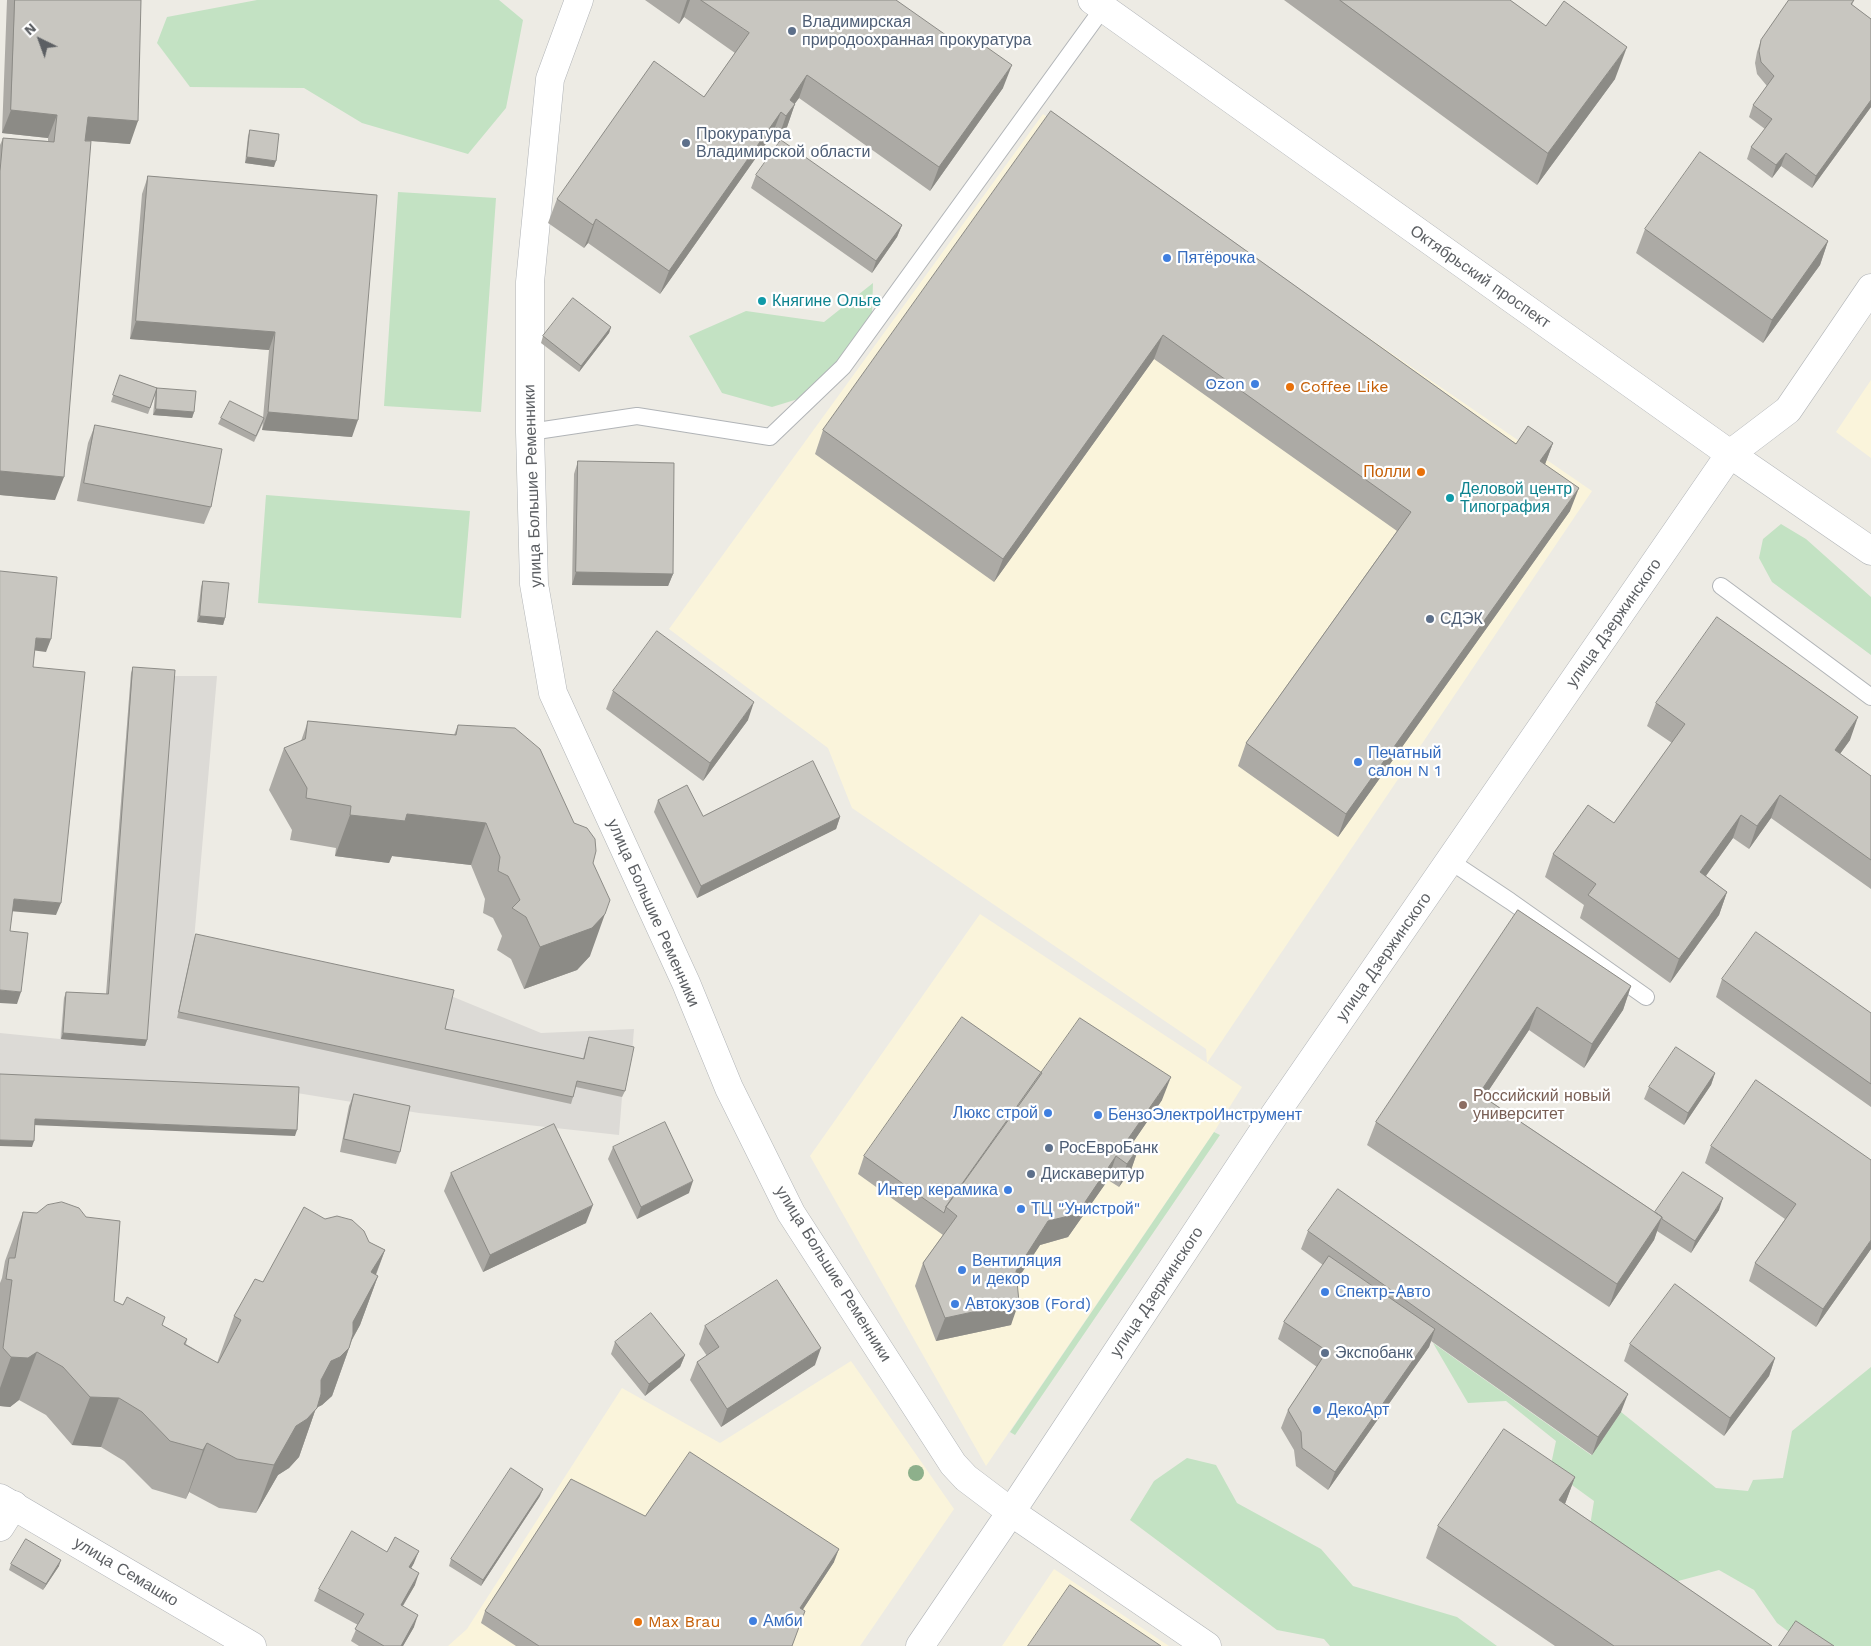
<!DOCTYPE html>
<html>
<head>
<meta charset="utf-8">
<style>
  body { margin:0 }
  #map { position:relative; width:1871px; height:1646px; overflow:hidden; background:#edebe4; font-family:"Work Sans",sans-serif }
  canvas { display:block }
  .north { position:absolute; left:15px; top:15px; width:50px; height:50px; -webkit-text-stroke:4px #fff; paint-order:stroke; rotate:318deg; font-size:14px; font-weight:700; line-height:20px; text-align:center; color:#5c5f63 }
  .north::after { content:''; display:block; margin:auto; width:18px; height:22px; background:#5c5f63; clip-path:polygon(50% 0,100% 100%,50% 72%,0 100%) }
</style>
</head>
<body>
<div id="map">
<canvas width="1871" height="1646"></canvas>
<div class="north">N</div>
</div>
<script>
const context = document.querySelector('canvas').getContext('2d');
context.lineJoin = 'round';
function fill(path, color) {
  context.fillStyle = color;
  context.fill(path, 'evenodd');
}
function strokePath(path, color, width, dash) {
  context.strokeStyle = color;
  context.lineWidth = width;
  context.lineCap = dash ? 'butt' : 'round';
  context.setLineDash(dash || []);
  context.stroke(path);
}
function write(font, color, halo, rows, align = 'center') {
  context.font = font + ' "Work Sans",sans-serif';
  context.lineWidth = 4.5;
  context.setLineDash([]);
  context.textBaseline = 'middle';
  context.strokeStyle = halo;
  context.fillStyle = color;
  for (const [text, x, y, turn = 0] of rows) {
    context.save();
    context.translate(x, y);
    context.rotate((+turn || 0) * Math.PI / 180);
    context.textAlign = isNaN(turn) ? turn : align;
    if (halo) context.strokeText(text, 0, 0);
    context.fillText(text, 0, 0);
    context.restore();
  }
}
fill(new Path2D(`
  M1043 114 1592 491 1207 1063 1242 1087 1214 1132 986 1466 810 1156 980 914 1207 1063 1206 1049 852 808 828 748 669 629Z
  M1871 380V458L1836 432Z
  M851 1361 954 1509 860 1646H448L467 1629 622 1388 720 1443Z
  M1054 1569 1169 1646H1002Z`), '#faf4db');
fill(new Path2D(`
  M131 673 173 676H217L194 940 451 996 541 1033 634 1029 632 1053 622 1097 619 1135 419 1113 297 1093 295 1136 33 1125 0 1146V1033L60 1039 64 998 106 1000Z`), '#dcdad6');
fill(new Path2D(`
  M257 0H499L523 20 506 108 468 154 362 123 304 88 190 87 157 43 167 17Z
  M398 192 496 198 481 412 384 406Z
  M873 283 872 313 836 365 798 399 772 407 722 393 689 336 746 311 824 322Z
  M266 495 470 511 461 618 258 603Z
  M1781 524 1806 539 1871 597V655L1772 582 1759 558 1763 539Z
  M1214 1132 1220 1135 1015 1435 1010 1432Z
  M1433 1343 1591 1455 1621 1412 1716 1488 1748 1491 1753 1480 1783 1478 1792 1431 1871 1367V1646H1808L1777 1623 1754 1590 1719 1570 1656 1587 1589 1532 1594 1501 1550 1469 1556 1441 1506 1401 1468 1403Z
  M1187 1458 1216 1465 1237 1503 1321 1549 1353 1586 1457 1617 1497 1646H1330L1324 1639 1277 1630 1130 1520 1154 1481Z`), '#c3e2c3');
const lane = new Path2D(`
  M530 432 637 416 770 437 843 367 1103 8
  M1721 586 1871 697
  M1450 861 1510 901 1646 997`);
const street = new Path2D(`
  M579 0 550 79 530 282V432L534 584 553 693 686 983 729 1088 791 1213 953 1464 966 1478 1011 1512 1207 1646
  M1871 288 1788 410 1730 454 1871 551
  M0 1527 14 1505`);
const secondary = new Path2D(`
  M0 1498 252 1646
  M920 1646 1011 1512 1266 1127 1730 454 1092 0`);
strokePath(lane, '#b1b4b7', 18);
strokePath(street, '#b1b4b7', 29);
strokePath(secondary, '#b0b3b7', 29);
strokePath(lane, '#fff', 16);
strokePath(street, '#fff', 28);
strokePath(secondary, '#fff', 28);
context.fillStyle = '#8db08b';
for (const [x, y] of [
  [916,1473]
]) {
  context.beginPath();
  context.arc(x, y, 8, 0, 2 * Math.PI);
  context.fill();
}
fill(new Path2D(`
  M7 0H141L130 144 91 141 55 500 0 495V145L3 138 48 141V138L2 133Z
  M645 0H896L1003 88 930 191 799 98 795 103 787 127 778 139 772 135 660 294 588 243 584 248 548 223 557 199 704 97 735 53 684 17 679 24Z
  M1284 0H1510L1615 79 1537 185Z
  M1789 0H1854L1852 5 1871 19V107L1812 188 1781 166 1772 178 1747 159 1751 147 1765 129 1749 117 1753 105 1767 86 1757 74 1755 63 1757 52 1761 40Z
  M1051 111 1516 444 1553 443 1545 464 1570 511 1338 837 1238 766 1246 743 1397 531 1154 359 994 582 815 454 823 430Z
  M250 130 274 167 245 163 248 136Z
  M756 175 902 225 897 237 872 273 751 188Z
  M148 176 377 195 352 437 262 430 263 423 254 442 218 424 221 418H263L269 350 130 339 142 194Z
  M1645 229 1828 241 1820 265 1763 343 1636 253Z
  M611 327 609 333 579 372 541 343 543 336Z
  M120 375 157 388 194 412 192 418 153 415 155 395 148 414 111 402Z
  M95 425 211 507 204 524 77 501 88 443Z
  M578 461 673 574 668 586 572 585 574 474Z
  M203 581 225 618 223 625 197 622 201 587Z
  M133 667 147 1040 145 1046 61 1039 64 998 66 992 106 994 131 673Z
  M613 691 748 720 703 781 606 709Z
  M1656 703 1850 740 1840 754 1871 776V889L1771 818 1749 849 1733 838 1706 876 1727 892 1719 915 1670 983 1580 918 1584 905 1545 877 1553 854 1614 823 1672 743 1647 726Z
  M308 721 454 735 458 725 574 823 593 863 590 956 577 970 524 989 511 959 497 950 502 936 493 918 483 913 485 899 471 865 392 856 389 863 335 856 336 848 290 840 292 830 269 790 284 748 301 741Z
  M658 800 703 816 840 817 836 829 697 898 654 812Z
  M1518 910 1631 986 1623 1010 1584 1068 1529 1030 1484 1097 1655 1212 1719 1210 1691 1253 1657 1231 1654 1240 1609 1307 1367 1145 1376 1122Z
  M196 934 445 1029 583 1059 587 1043 589 1037 625 1091 622 1097 576 1087 571 1104 177 1018 194 940Z
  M1722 979 1871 1013V1107L1716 997Z
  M1042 1073 1162 1100 1133 1142 1139 1147 1131 1170 1119 1187 1108 1180 1068 1237 1040 1245 1017 1279 1011 1325 936 1341 915 1286 923 1263 943 1235 858 1174 864 1156Z
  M1715 1073 1711 1085 1684 1125 1644 1099 1649 1087Z
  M354 1094 400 1152 396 1164 340 1152 349 1106Z
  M1711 1146 1871 1249 1816 1327 1749 1281 1755 1263 1785 1219 1705 1163Z
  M613 1147 689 1193 637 1219 608 1159Z
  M451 1173 586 1223 483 1272 444 1191Z
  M23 1212 114 1301 162 1325 187 1339 186 1344 217 1363 234 1316 263 1282 369 1242 385 1250 376 1275 378 1276 360 1325 352 1340 332 1396 322 1405 316 1408 299 1457 289 1468 278 1475 256 1513 219 1508 189 1492 186 1499 152 1489 124 1461 101 1447 72 1445 46 1415 19 1400 10 1407 0 1406V1283L2 1278 5 1261Z
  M1308 1231 1621 1412 1592 1455 1431 1341 1429 1347 1328 1490 1296 1466 1294 1450 1281 1428 1288 1410 1317 1367 1278 1339 1284 1322 1323 1265 1301 1249Z
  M705 1326 815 1365 721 1427 690 1380 697 1362 707 1356 699 1344Z
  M615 1342 685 1355 680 1367 645 1396 611 1354Z
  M1630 1344 1775 1358 1769 1376 1724 1436 1624 1361Z
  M1575 1477 1565 1504 1772 1646H1555L1426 1558 1438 1526Z
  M540 1496 481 1586 449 1566 451 1559Z
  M645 1516 834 1562 803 1609 792 1646H516L481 1623 485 1611Z
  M387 1552 414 1563 411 1568 415 1585 403 1606 414 1627 403 1646H359L351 1641 358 1625 314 1601 319 1589Z
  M11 1564 59 1566 43 1590 9 1570Z`), '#acaaa5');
fill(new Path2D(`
  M687 0H690L684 17 679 24Z
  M1627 47 1615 79 1537 185 1548 153Z
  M1012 65 1003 88 930 191 939 167Z
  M807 75 799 98 786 116 790 100Z
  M1871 100V107L1812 188 1816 176Z
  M795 104 787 127 778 139 786 116Z
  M11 110 57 115 48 138 2 133Z
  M781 112 772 135 660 294 669 271Z
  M88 117 138 121 130 144 79 140Z
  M1786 153 1781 166 1772 178 1776 165Z
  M247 157 276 161 274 167 245 163Z
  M596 219 588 243 584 248 593 225Z
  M902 225 897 237 872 273 876 261Z
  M1828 241 1820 265 1763 343 1772 320Z
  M136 321 275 332 269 350 130 339Z
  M611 327 609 333 579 372 581 366Z
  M1163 335 1154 359 994 582 1003 559Z
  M156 409 194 412 192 418 153 415Z
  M268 412 358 420 352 437 262 430Z
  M1553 443 1544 467 1540 461Z
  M0 471 64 477 55 500 0 495Z
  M1579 488 1570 511 1338 837 1346 814Z
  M576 572 673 574 668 586 572 585Z
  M200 616 225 618 223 625 197 622Z
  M36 638 51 639 46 652 31 650Z
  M754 702 748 720 703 781 710 763Z
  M1858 717 1850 740 1826 773 1835 750Z
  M1780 795 1771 818 1749 849 1757 826Z
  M407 814 486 823 471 865 392 856 389 863 335 856 350 815Z
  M1741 815 1733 838 1692 895 1700 872Z
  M840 817 836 829 697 898 701 886Z
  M1727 892 1719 915 1670 983 1679 959Z
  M14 899 61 903 56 915 9 911Z
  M605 914 590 956 577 970 524 989 540 947Z
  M1631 986 1623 1010 1584 1068 1592 1044Z
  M0 990 21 992 17 1004 0 1003Z
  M1537 1007 1529 1030 1471 1117 1479 1094Z
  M63 1033 147 1040 145 1046 61 1039Z
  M1715 1073 1711 1085 1684 1125 1688 1113Z
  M1171 1077 1162 1100 1121 1160 1128 1139Z
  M35 1119 297 1130 295 1136 33 1125Z
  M0 1140 34 1141 32 1147 0 1146Z
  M1139 1147 1131 1170 1119 1187 1127 1164Z
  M1116 1156 1108 1180 1068 1237 1040 1245 1008 1294 1016 1271 1048 1221Z
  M693 1181 689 1193 637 1219 641 1207Z
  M1723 1198 1719 1210 1691 1253 1695 1241Z
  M593 1205 586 1223 483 1272 490 1255Z
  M1662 1217 1654 1240 1609 1307 1617 1284Z
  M1871 1240V1249L1816 1327 1823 1309Z
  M385 1250 370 1289 378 1276 360 1325 345 1352 349 1348 332 1396 322 1405 316 1408 299 1457 289 1468 278 1475 256 1513 274 1465 321 1380 371 1272Z
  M1019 1302 1011 1325 936 1341 945 1318Z
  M1435 1329 1429 1347 1328 1490 1335 1472Z
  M821 1348 815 1365 721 1427 727 1409Z
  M37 1352 19 1400 10 1407 0 1406V1388L11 1357Z
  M685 1355 680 1367 645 1396 649 1384Z
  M1775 1358 1769 1376 1724 1436 1730 1418Z
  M1628 1394 1621 1412 1592 1455 1598 1437Z
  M90 1397 119 1398 101 1447 72 1445Z
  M207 1443 189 1492 186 1499 203 1450Z
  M1575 1477 1563 1509 1559 1500Z
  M543 1489 540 1496 481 1586 483 1580Z
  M839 1549 834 1562 796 1620 800 1608Z
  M419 1551 414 1563 405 1579 409 1567Z
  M61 1560 59 1566 43 1590 46 1584Z
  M419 1573 415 1585 396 1617 401 1605Z
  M418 1615 414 1627 403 1646H401Z`), '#8c8b86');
const building = new Path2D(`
  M15 0H141L138 121 88 117 85 141H91L64 477 0 471V171L3 138 54 142 57 115 11 110Z
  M701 0H896L960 45 968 34 1012 65 939 167 807 75 790 100 795 104 786 116 781 112 669 271 596 219 593 225 557 199 654 61 704 97 749 33Z
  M1340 0H1510L1546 26 1564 1 1627 47 1548 153Z
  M1789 0H1854L1851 4 1871 19V100L1816 176 1786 153 1776 165 1751 147 1772 119 1753 105 1774 76 1761 62 1759 51 1761 40Z
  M1051 111 1516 444 1528 426 1553 443 1540 461 1579 488 1346 814 1246 743 1411 512 1163 335 1003 559 823 430Z
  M250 130 279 134 276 161 247 157Z
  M781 140 902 225 876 261 756 175Z
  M1700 152 1828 241 1772 320 1645 229Z
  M148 176 377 195 358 420 268 412 275 332 136 321Z
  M573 298 611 327 581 366 543 336Z
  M120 375 157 388 150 408 113 395Z
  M157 388 196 391 194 412 156 409Z
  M230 401 264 418 256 436 221 418Z
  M95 425 222 449 211 507 84 483Z
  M578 461 674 463 673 574 576 572Z
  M0 571 57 577 51 639 36 638 33 667 85 672 61 903 14 899 10 931 28 933 21 992 0 990Z
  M203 581 229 583 225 618 200 616Z
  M1717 617 1858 717 1835 750 1871 776V860L1780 795 1757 826 1741 815 1700 872 1727 892 1679 959 1588 895 1596 884 1553 854 1588 805 1614 823 1685 724 1656 703Z
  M657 631 754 702 710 763 613 691Z
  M133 667 175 670 147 1040 63 1033 66 992 108 994Z
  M308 721 456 735 458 725 515 728 540 749 574 823 587 828 595 839 596 851 593 863 610 900 605 914 592 928 540 947 526 917 512 908 520 900 508 876 498 871 500 857 486 823 407 814 405 821 350 815 351 806 306 798 307 788 284 748 305 739Z
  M813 761 840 817 701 886 658 800 687 785 703 816Z
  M1518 910 1631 986 1592 1044 1537 1007 1479 1094 1662 1217 1617 1284 1376 1122Z
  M1756 932 1871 1013V1084L1722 979Z
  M196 934 454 990 445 1029 584 1059 589 1037 634 1047 625 1091 577 1081 573 1097 179 1012Z
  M962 1017 1042 1073 946 1207 944 1213 864 1156Z
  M1080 1018 1171 1077 1128 1139 1139 1147 1127 1164 1116 1156 1077 1214 1048 1221 1016 1271 1019 1302 945 1318 923 1263 957 1216 946 1207Z
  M1676 1047 1715 1073 1688 1113 1649 1087Z
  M0 1074 299 1087 297 1130 35 1119 34 1141 0 1140Z
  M1756 1080 1871 1160V1240L1823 1309 1755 1263 1796 1204 1711 1146Z
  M354 1094 410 1106 400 1152 344 1139Z
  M665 1122 693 1181 641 1207 613 1147Z
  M554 1124 593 1205 490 1255 451 1173Z
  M1683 1172 1723 1198 1695 1241 1662 1219V1217L1655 1212Z
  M1338 1189 1628 1394 1598 1437 1308 1231Z
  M62 1202 79 1208 86 1217 120 1221 114 1301 123 1305 127 1297 165 1317 162 1325 187 1339 184 1344 218 1363 241 1320 234 1316 255 1279 263 1282 304 1207 325 1219 337 1216 352 1220 364 1231 369 1242 385 1250 371 1272 378 1276 353 1322V1334L349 1348 340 1357 331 1361 321 1380V1394L317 1408 307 1419 296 1426 274 1465 237 1459 207 1443 203 1450 170 1441 142 1412 119 1398 90 1397 63 1367 37 1352 28 1358 11 1357 3 1348 12 1280 6 1279 9 1258H15L23 1212 37 1213 47 1205Z
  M1329 1256 1435 1329 1335 1472 1302 1448 1301 1432 1288 1410 1327 1351 1284 1322Z
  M777 1280 821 1348 727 1409 697 1362 719 1347 705 1326Z
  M1675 1284 1775 1358 1730 1418 1630 1344Z
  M651 1313 685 1355 649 1384 615 1342Z
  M1504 1429 1575 1477 1559 1500 1772 1646H1614L1438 1526Z
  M690 1452 839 1549 800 1608 805 1611 792 1646H539L485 1611 571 1479 645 1516Z
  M511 1468 543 1489 483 1580 451 1559Z
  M352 1531 387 1552 395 1537 419 1551 409 1567 419 1573 401 1605 418 1615 401 1646H384L355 1629 364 1614 319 1589Z
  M26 1539 61 1560 46 1584 11 1564Z
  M1070 1585 1161 1646H1028Z
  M1796 1621 1834 1646H1779Z`);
fill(building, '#c8c6c0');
strokePath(building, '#8c8b86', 1);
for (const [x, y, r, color] of [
  [792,31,5,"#5c6f8a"],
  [686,143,5,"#5c6f8a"],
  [1167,258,5,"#3f7fe0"],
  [762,301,5,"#0f9aa8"],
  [1255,384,5,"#3f7fe0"],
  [1290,387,5,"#e8710a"],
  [1421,472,5,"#e8710a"],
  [1450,498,5,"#0f9aa8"],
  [1430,619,5,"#5c6f8a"],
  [1358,762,5,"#3f7fe0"],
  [1463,1105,5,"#8d6e63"],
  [1048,1113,5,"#3f7fe0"],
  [1098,1115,5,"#3f7fe0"],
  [1049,1148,5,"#5c6f8a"],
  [1031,1174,5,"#5c6f8a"],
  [1008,1190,5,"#3f7fe0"],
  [1021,1209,5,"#3f7fe0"],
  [962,1270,5,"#3f7fe0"],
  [1325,1292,5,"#3f7fe0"],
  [955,1304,5,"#3f7fe0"],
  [1325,1353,5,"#5c6f8a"],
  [1317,1410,5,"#3f7fe0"],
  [753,1621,5,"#3f7fe0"],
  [638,1622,5,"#e8710a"]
]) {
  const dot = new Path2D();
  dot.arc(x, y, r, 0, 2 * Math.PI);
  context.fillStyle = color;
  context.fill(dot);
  strokePath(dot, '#fff', 2);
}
write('16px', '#4e5e75', '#fff', [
  ["Владимирская",802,22],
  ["природоохранная прокуратура",802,40],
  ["Прокуратура",696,134],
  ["Владимирской области",696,152],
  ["СДЭК",1440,619],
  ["РосЕвроБанк",1059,1148],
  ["Дискаверитур",1041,1174],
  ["Экспобанк",1335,1353]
], 'left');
write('16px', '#366cbe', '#fff', [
  ["Пятёрочка",1177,258],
  ["Ozon",1245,384,"right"],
  ["Печатный",1368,753],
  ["салон N 1",1368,771],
  ["Люкс строй",1038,1113,"right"],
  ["БензоЭлектроИнструмент",1108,1115],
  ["Интер керамика",998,1190,"right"],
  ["ТЦ \"Унистрой\"",1031,1209],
  ["Вентиляция",972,1261],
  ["и декор",972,1279],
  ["Спектр-Авто",1335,1292],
  ["Автокузов (Ford)",965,1304],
  ["ДекоАрт",1327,1410],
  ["Амби",763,1621]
], 'left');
write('16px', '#5c5f63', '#fff', [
  ["Октябрьский проспект",1480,277,35],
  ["улица Большие Ременники",533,486,-92],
  ["улица Дзержинского",1614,623,-55],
  ["улица Большие Ременники",653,913,66],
  ["улица Дзержинского",1384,957,-55],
  ["улица Большие Ременники",833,1274,58],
  ["улица Дзержинского",1157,1292,-56],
  ["улица Семашко",126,1572,31]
]);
write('16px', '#0d838f', '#fff', [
  ["Княгине Ольге",772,301],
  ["Деловой центр",1460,489],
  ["Типография",1460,507]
], 'left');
write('16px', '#c56008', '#fff', [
  ["Coffee Like",1300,387],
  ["Полли",1411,472,"right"],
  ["Max Brau",648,1622]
], 'left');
write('16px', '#785e54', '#fff', [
  ["Российский новый",1473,1096],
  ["университет",1473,1114]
], 'left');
</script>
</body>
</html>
